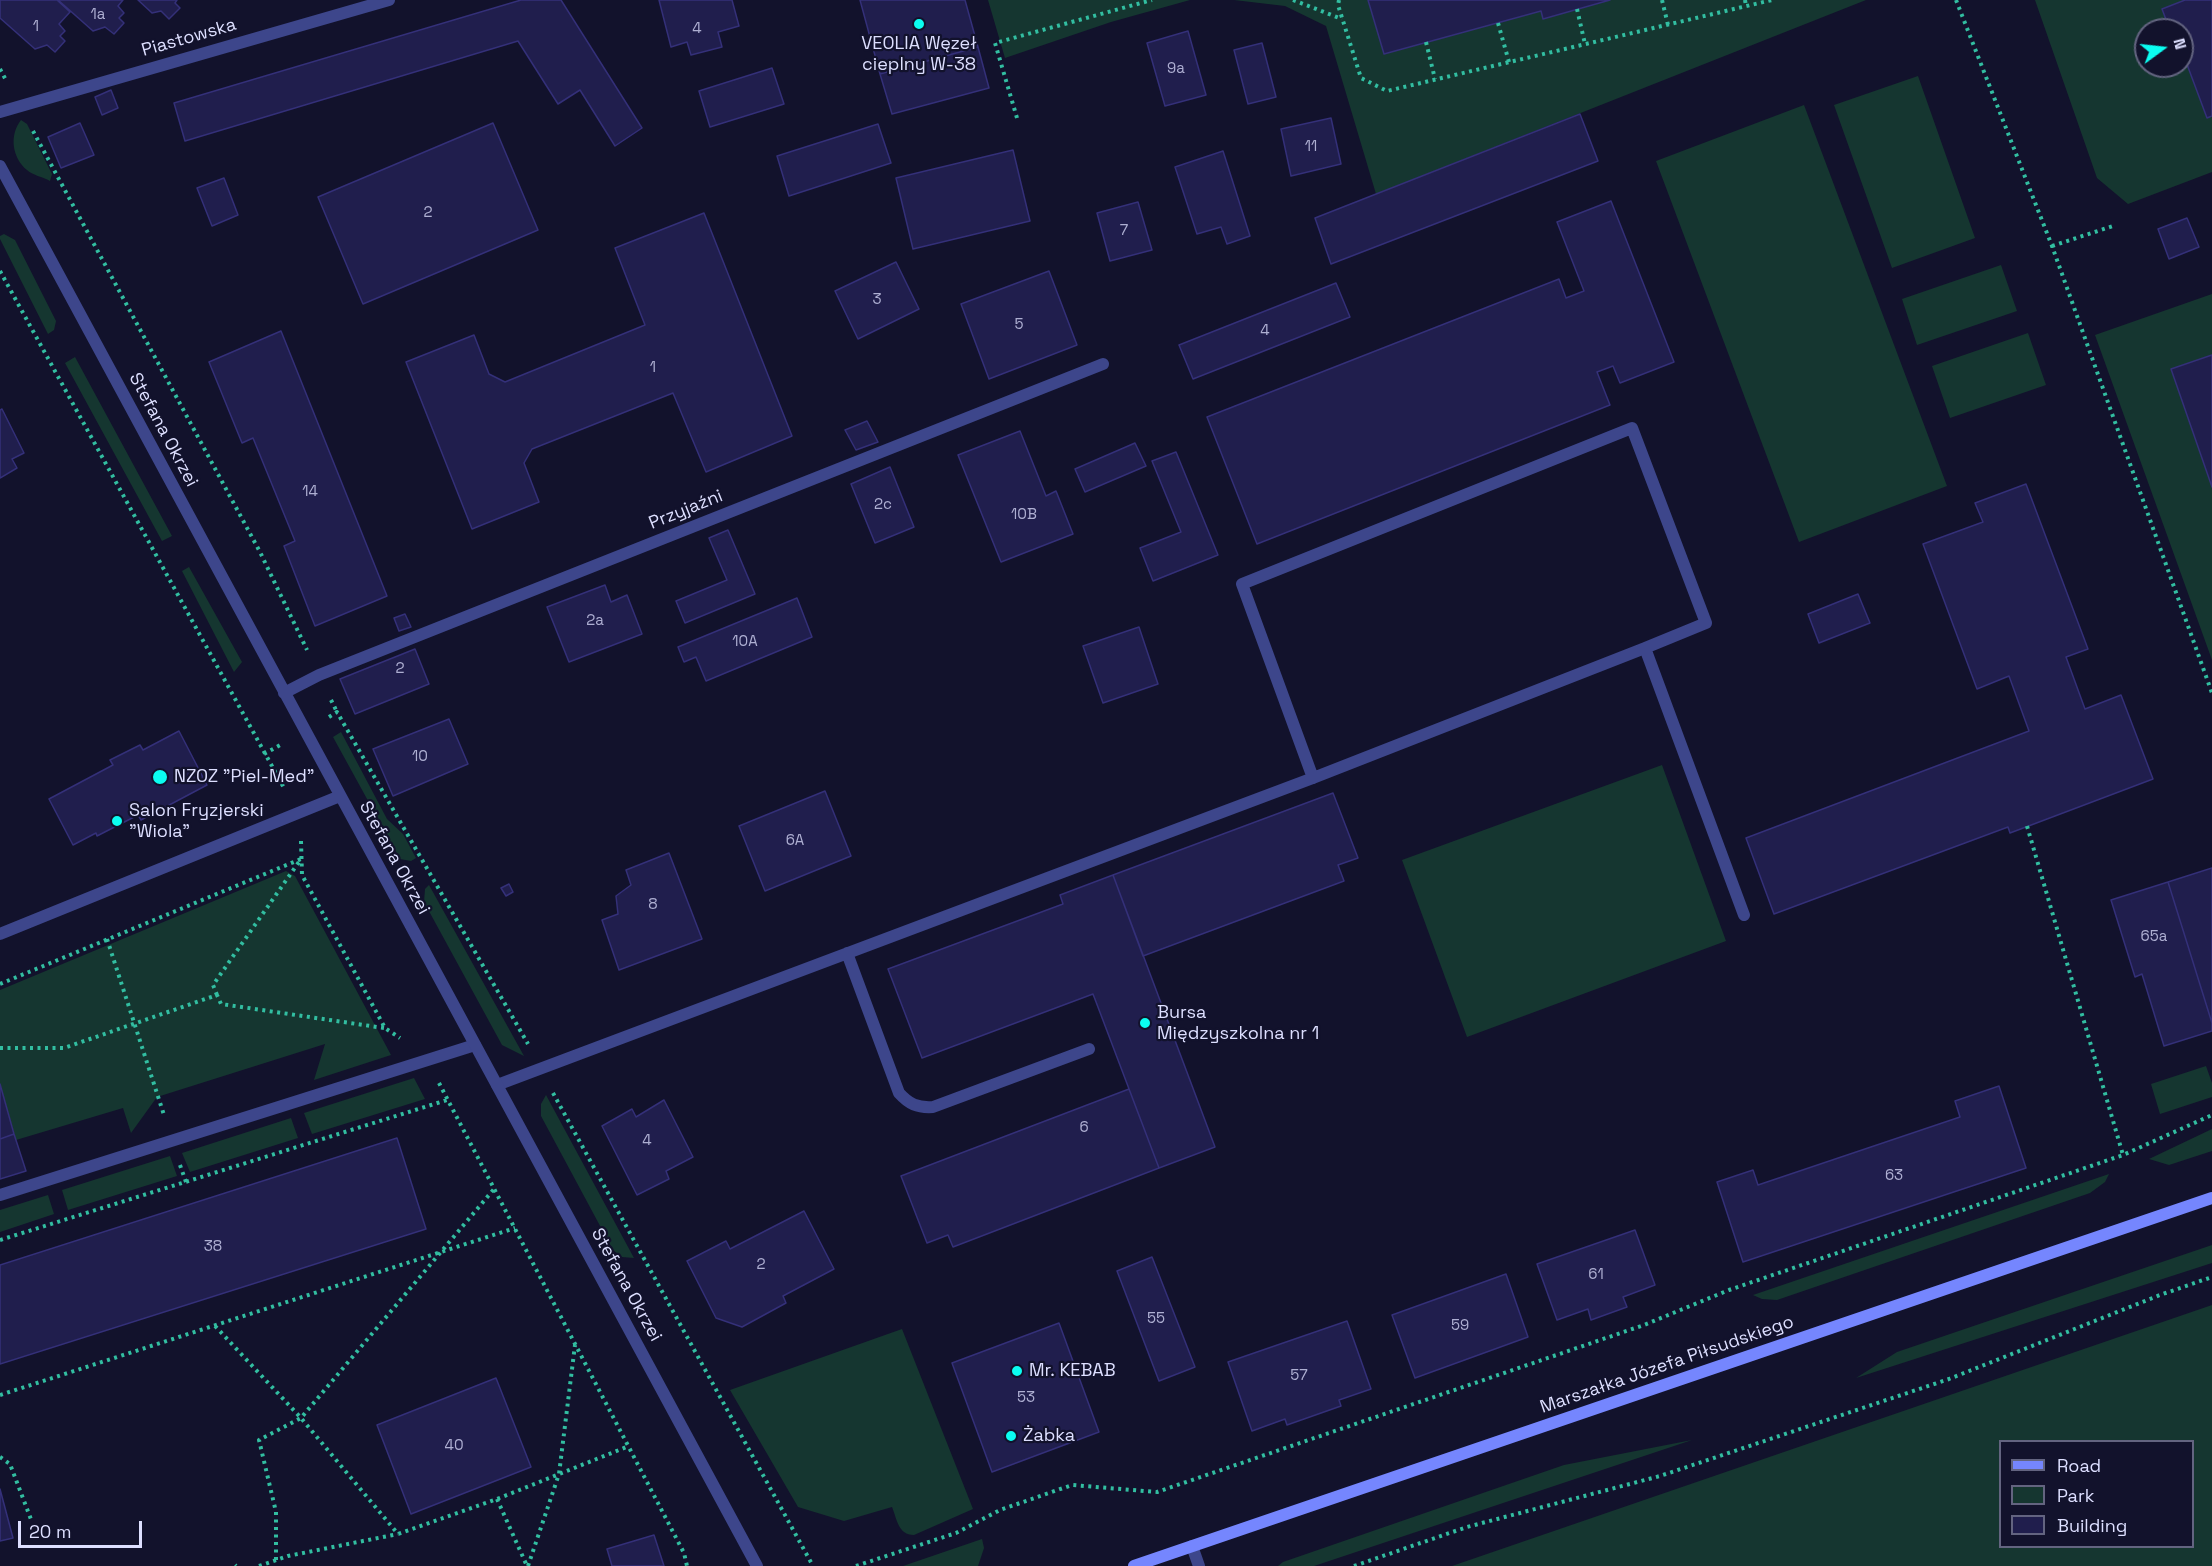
<!DOCTYPE html>
<html>
<head>
<meta charset="utf-8">
<style>
  body { margin:0 }
  #map { position:relative; width:2212px; height:1566px; overflow:hidden; background:#12122c; font-family:"Space Grotesk",sans-serif }
  canvas { display:block }
  .legend { position:absolute; left:1999px; top:1440px; width:195px; height:108px; box-sizing:border-box; background:#12122c; border:2px solid #636480; margin:0; padding:8px 10px; list-style:none; font-size:18px; color:#dddfff }
  .legend li { display:flex; align-items:center; gap:12px; height:30px }
  .legend b { width:30px; border:2px solid #636480 }
  .north { position:absolute; left:2134px; top:18px; width:60px; height:60px; box-sizing:border-box; background:#12122c; border:2px solid #636480; border-radius:50%; rotate:75deg; font-size:16px; font-weight:700; line-height:24px; text-align:center; color:#dddfff }
  .north::after { content:''; display:block; margin:auto; width:21px; height:27px; background:#0bfdf1; clip-path:polygon(50% 0,100% 100%,50% 72%,0 100%) }
  .scale { position:absolute; left:18px; top:1521px; width:124px; height:27px; box-sizing:border-box; border:3px solid #dddfff; border-top:0; padding-left:8px; font-size:18px; line-height:21px; white-space:nowrap; color:#dddfff; -webkit-text-stroke:4px #12122c; paint-order:stroke }
</style>
</head>
<body>
<div id="map">
<canvas width="2212" height="1566"></canvas>
<ul class="legend">
<li><b style="height:8px;background:#7586fe"></b>Road</li>
<li><b style="height:16px;background:#153630"></b>Park</li>
<li><b style="height:16px;background:#201e4d"></b>Building</li>
</ul>
<div class="north">N</div>
<div class="scale">20 m</div>
</div>
<script>
const context = document.querySelector('canvas').getContext('2d');
context.lineJoin = 'round';
function fill(path, color) {
  context.fillStyle = color;
  context.fill(path, 'evenodd');
}
function strokePath(path, color, width, dash) {
  context.strokeStyle = color;
  context.lineWidth = width;
  context.lineCap = dash ? 'butt' : 'round';
  context.setLineDash(dash || []);
  context.stroke(path);
}
function write(font, color, halo, rows, align = 'center') {
  context.font = font + ' "Space Grotesk",sans-serif';
  context.lineWidth = 4.5;
  context.setLineDash([]);
  context.textBaseline = 'middle';
  context.strokeStyle = halo;
  context.fillStyle = color;
  for (const [text, x, y, turn = 0] of rows) {
    context.save();
    context.translate(x, y);
    context.rotate((+turn || 0) * Math.PI / 180);
    context.textAlign = isNaN(turn) ? turn : align;
    if (halo) context.strokeText(text, 0, 0);
    context.fillText(text, 0, 0);
    context.restore();
  }
}
fill(new Path2D(`
  M988 0H1190L1111 22 1005 58Z
  M1234 0H1866L1376 194 1326 26 1285 6Z
  M2035 0H2212V172L2128 204 2097 178ZM2146 30H2182V66H2146Z
  M1918 76 1975 238 1892 268 1834 105Z
  M1804 105 1947 486 1799 542 1656 161Z
  M21 120 27 124 52 174 50 181C43 177 32 175 27 170 12 158 9 135 21 120Z
  M4 234 15 240 56 321 54 330 48 334 0 239V236Z
  M2001 265 2017 311 1917 345 1902 299Z
  M2212 294V660L2095 335Z
  M2028 333 2046 385 1950 418 1932 366Z
  M75 357 172 536 162 541 65 363Z
  M189 567 242 662 234 672 182 571Z
  M341 732 387 819 403 834 416 858 411 861 400 859 333 737Z
  M1662 765 1726 941 1467 1037 1402 860Z
  M286 871 295 876 391 1055 314 1080 325 1044 157 1097 131 1133 123 1108 16 1140 0 1084V990Z
  M429 885 524 1056 502 1045 424 902 425 889Z
  M2206 1066 2212 1083V1097L2160 1114 2151 1084Z
  M414 1078 425 1099 312 1134 304 1113Z
  M546 1095 634 1258 622 1257 613 1250 541 1116V1104Z
  M291 1118 298 1138 190 1172 182 1153Z
  M2212 1129V1151L2169 1165 2149 1159Z
  M170 1156 177 1176 68 1210 62 1190Z
  M2109 1174 2105 1182 2090 1193 1777 1300 1762 1299 1753 1295Z
  M48 1195 54 1214 0 1232V1210Z
  M2212 1245V1263L1856 1378 1897 1352Z
  M2212 1305V1566H1452ZM2000 1442H2192V1546H2000Z
  M902 1329 973 1509 914 1535C898 1535 897 1519 892 1507L844 1521 798 1507 730 1390Z
  M1692 1440 1314 1566H1278L1283 1562 1564 1465Z
  M982 1539 984 1548 978 1566H903Z`), '#153630');
const building = new Path2D(`
  M0 0H57L70 12 59 24 65 31 60 36 65 41 55 52 47 45 35 49 0 18Z
  M58 0H123L118 6 124 13 119 18 124 23 114 34 105 27 93 31Z
  M138 0H177L175 3 180 8 169 19 161 11 152 13Z
  M521 0H561L642 128 615 146 580 90 558 104 518 41 185 141 174 103Z
  M659 0H732L739 26 718 32 722 47 691 55 687 42 671 47Z
  M860 0H965L978 47 880 74Z
  M1368 0H1610L1543 19 1541 11 1384 54Z
  M2185 0H2212V116L2207 118 2182 51V30H2170L2162 9Z
  M1188 31 1206 95 1165 106 1147 43Z
  M1262 43 1276 97 1248 104 1234 50Z
  M978 47 989 88 892 114 880 74Z
  M772 68 784 104 710 127 699 91Z
  M111 90 118 108 102 115 95 97Z
  M1580 114 1598 161 1331 264 1315 218Z
  M1331 118 1341 164 1291 176 1281 129Z
  M80 123 94 155 61 168 48 137Z
  M493 123 538 230 363 304 318 197Z
  M878 124 891 163 789 196 777 156Z
  M1013 150 1030 221 913 249 896 178Z
  M1223 151 1250 236 1227 244 1221 227 1197 234 1175 167Z
  M224 178 238 215 212 226 197 188Z
  M1611 201 1674 362 1620 383 1613 366 1597 372 1610 405 1257 544 1207 417 1559 279 1566 298 1584 291 1557 222Z
  M1138 202 1152 250 1110 261 1097 213Z
  M704 213 792 436 706 472 673 393 532 449 524 463 539 502 472 529 406 362 474 335 489 374 505 382 645 325 615 248Z
  M2187 218 2199 247 2169 259 2158 229Z
  M896 262 919 309 858 339 835 291Z
  M1049 271 1077 345 989 379 961 304Z
  M1336 283 1350 317 1193 379 1179 345Z
  M281 331 387 596 315 626 284 546 295 541 253 438 242 443 209 362Z
  M2212 355V487L2171 369Z
  M2 409 24 453 12 459 17 468 0 478V410Z
  M867 421 878 442 856 450 845 430Z
  M1020 431 1046 496 1056 491 1073 534 1001 562 958 455Z
  M1135 443 1146 466 1085 492 1075 469Z
  M1176 452 1218 555 1153 581 1140 548 1181 532 1152 461Z
  M890 467 914 527 875 543 851 484Z
  M2026 484 2088 649 2066 657 2085 709 2121 695 2153 779 2010 833 2008 827 1774 914 1746 838 2029 731 2009 676 1977 689 1923 544 1983 522 1975 503Z
  M728 530 755 594 685 623 676 601 727 580 709 538Z
  M605 585 611 602 627 595 642 634 569 662 547 607Z
  M1858 594 1870 623 1819 643 1808 614Z
  M797 598 812 637 706 681 696 657 684 662 678 647Z
  M405 614 411 627 399 631 394 618Z
  M1139 627 1158 684 1103 703 1083 646Z
  M415 649 429 684 355 714 340 679Z
  M449 719 468 764 393 796 373 749Z
  M179 731 207 785 141 820 138 815 97 836 96 833 73 845 49 799 113 765 110 760 140 745 143 750Z
  M825 791 851 856 765 891 739 826Z
  M1333 793 1358 858 1338 865 1344 881 1143 956 1113 875Z
  M669 853 702 939 619 970 602 920 618 914 616 896 631 885 626 870Z
  M2212 868V1023L2168 882Z
  M1113 875 1215 1147 1159 1168 1093 994 922 1058 888 969 1063 904 1060 895Z
  M2168 882 2212 1023V1031L2164 1046 2142 974 2135 977 2111 900Z
  M509 884 513 892 506 896 501 888Z
  M0 1084 14 1134 0 1139Z
  M1999 1086 2026 1168 1743 1262 1717 1182 1753 1170 1758 1185 1960 1117 1955 1101Z
  M1129 1089 1159 1168 953 1247 948 1235 927 1243 901 1176Z
  M664 1100 693 1157 666 1171 669 1179 637 1195 602 1126 632 1109 636 1117Z
  M14 1134 26 1171 0 1179V1139Z
  M397 1138 426 1229 0 1364V1265Z
  M804 1211 834 1269 783 1296 786 1303 742 1327 716 1318 687 1261 726 1241 730 1249Z
  M1635 1230 1655 1285 1623 1297 1627 1307 1591 1320 1588 1309 1557 1320 1537 1264Z
  M1152 1257 1195 1367 1159 1381 1117 1271Z
  M1506 1274 1528 1337 1415 1378 1392 1315Z
  M1347 1321 1371 1389 1339 1400 1341 1406 1287 1425 1285 1419 1252 1431 1228 1362Z
  M1059 1323 1099 1432 992 1472 952 1363Z
  M496 1378 531 1467 411 1514 377 1425Z
  M0 1489 13 1538 0 1541Z
  M654 1535 664 1566H612L607 1549Z`);
fill(building, '#201e4d');
strokePath(building, '#343079', 1.5);
strokePath(new Path2D(`
  M1293 0 1342 19
  M1339 0 1338 5 1361 78 1387 91 1772 0
  M1662 0 1668 25
  M1745 0 1746 6
  M1956 0 2052 246 2212 693
  M1577 9 1585 44
  M1498 23 1509 62
  M1426 42 1435 79
  M0 69 7 82
  M1017 118 995 43 1152 0
  M33 131 260 552 307 650
  M2052 246 2113 226
  M0 271 284 788
  M331 700 337 712
  M329 717 337 712 528 1044
  M264 754 282 744
  M2027 826 2123 1155
  M301 841 302 875 385 1028 400 1038
  M107 939 164 1115
  M0 984 301 859
  M217 995 213 985 301 859
  M0 1048H64L217 995 221 1004 384 1028
  M439 1083 684 1553 687 1566
  M553 1093 813 1566
  M180 1165 186 1182
  M0 1240 447 1100
  M215 1326 301 1418 398 1534 497 1499 629 1446
  M0 1395 515 1228
  M0 1457 10 1464 32 1522
  M497 1499 527 1566
  M276 1560V1512L259 1440 301 1418 494 1189
  M235 1565 236 1566
  M259 1566 288 1556 398 1534
  M528 1566 559 1474 575 1345
  M856 1566 956 1533 1000 1510 1072 1485 1157 1492 1644 1325 1729 1290 2123 1155 2212 1115
  M1354 1566 1467 1527 1660 1476 1949 1379 2160 1295 2212 1277`), '#32bea1', 4, [3, 4.5]);
strokePath(new Path2D(`
  M1313 778 1242 584 1632 428 1706 623 1645 648
  M847 953 899 1093C909 1104 917 1108 933 1107L1089 1049
  M497 1085 1313 778 1645 648 1744 915
  M0 1195 475 1045`), '#3d468b', 12);
strokePath(new Path2D(`
  M0 112 389 0
  M0 166 757 1566
  M284 693 319 675 1103 364
  M0 934 340 796
  M1192 1546 1199 1566`), '#3d468b', 12);
strokePath(new Path2D(`
  M1134 1566 2212 1198`), '#7586fe', 12);
for (const [x, y, r, color] of [
  [919,24,6,"#0bfdf1"],
  [160,777,8,"#0bfdf1"],
  [117,821,6,"#0bfdf1"],
  [1145,1023,6,"#0bfdf1"],
  [1017,1371,6,"#0bfdf1"],
  [1011,1436,6,"#0bfdf1"]
]) {
  const dot = new Path2D();
  dot.arc(x, y, r, 0, 2 * Math.PI);
  context.fillStyle = color;
  context.fill(dot);
  strokePath(dot, '#12122c', 2);
}
write('15px', '#aeafd2', null, [
  ["1a",98,15],
  ["1",36,27],
  ["4",697,29],
  ["9a",1176,69],
  ["11",1311,147],
  ["2",428,213],
  ["7",1124,231],
  ["3",877,300],
  ["5",1019,325],
  ["4",1265,331],
  ["1",653,368],
  ["14",310,492],
  ["2c",883,505],
  ["10B",1024,515],
  ["2a",595,621],
  ["10A",745,642],
  ["2",400,669],
  ["10",420,757],
  ["6A",795,841],
  ["8",653,905],
  ["65a",2154,937],
  ["6",1084,1128],
  ["4",647,1141],
  ["63",1894,1176],
  ["38",213,1247],
  ["2",761,1265],
  ["61",1596,1275],
  ["55",1156,1319],
  ["59",1460,1326],
  ["57",1299,1376],
  ["53",1026,1398],
  ["40",454,1446]
]);
write('18px', '#dddfff', '#12122c', [
  ["Piastowska",189,38,-16],
  ["Stefana Okrzei",163,430,62],
  ["Przyjaźni",686,510,-22],
  ["Stefana Okrzei",394,858,61],
  ["Stefana Okrzei",626,1285,61],
  ["Marszałka Józefa Piłsudskiego",1667,1365,-19]
]);
write('18px', '#dddfff', '#12122c', [
  ["VEOLIA Węzeł",919,44,"center"],
  ["cieplny W-38",919,65,"center"],
  ["NZOZ \"Piel-Med\"",174,777],
  ["Salon Fryzjerski",129,811],
  ["\"Wiola\"",129,832],
  ["Bursa",1157,1013],
  ["Międzyszkolna nr 1",1157,1034],
  ["Mr. KEBAB",1029,1371],
  ["Żabka",1023,1436]
], 'left');
</script>
</body>
</html>
